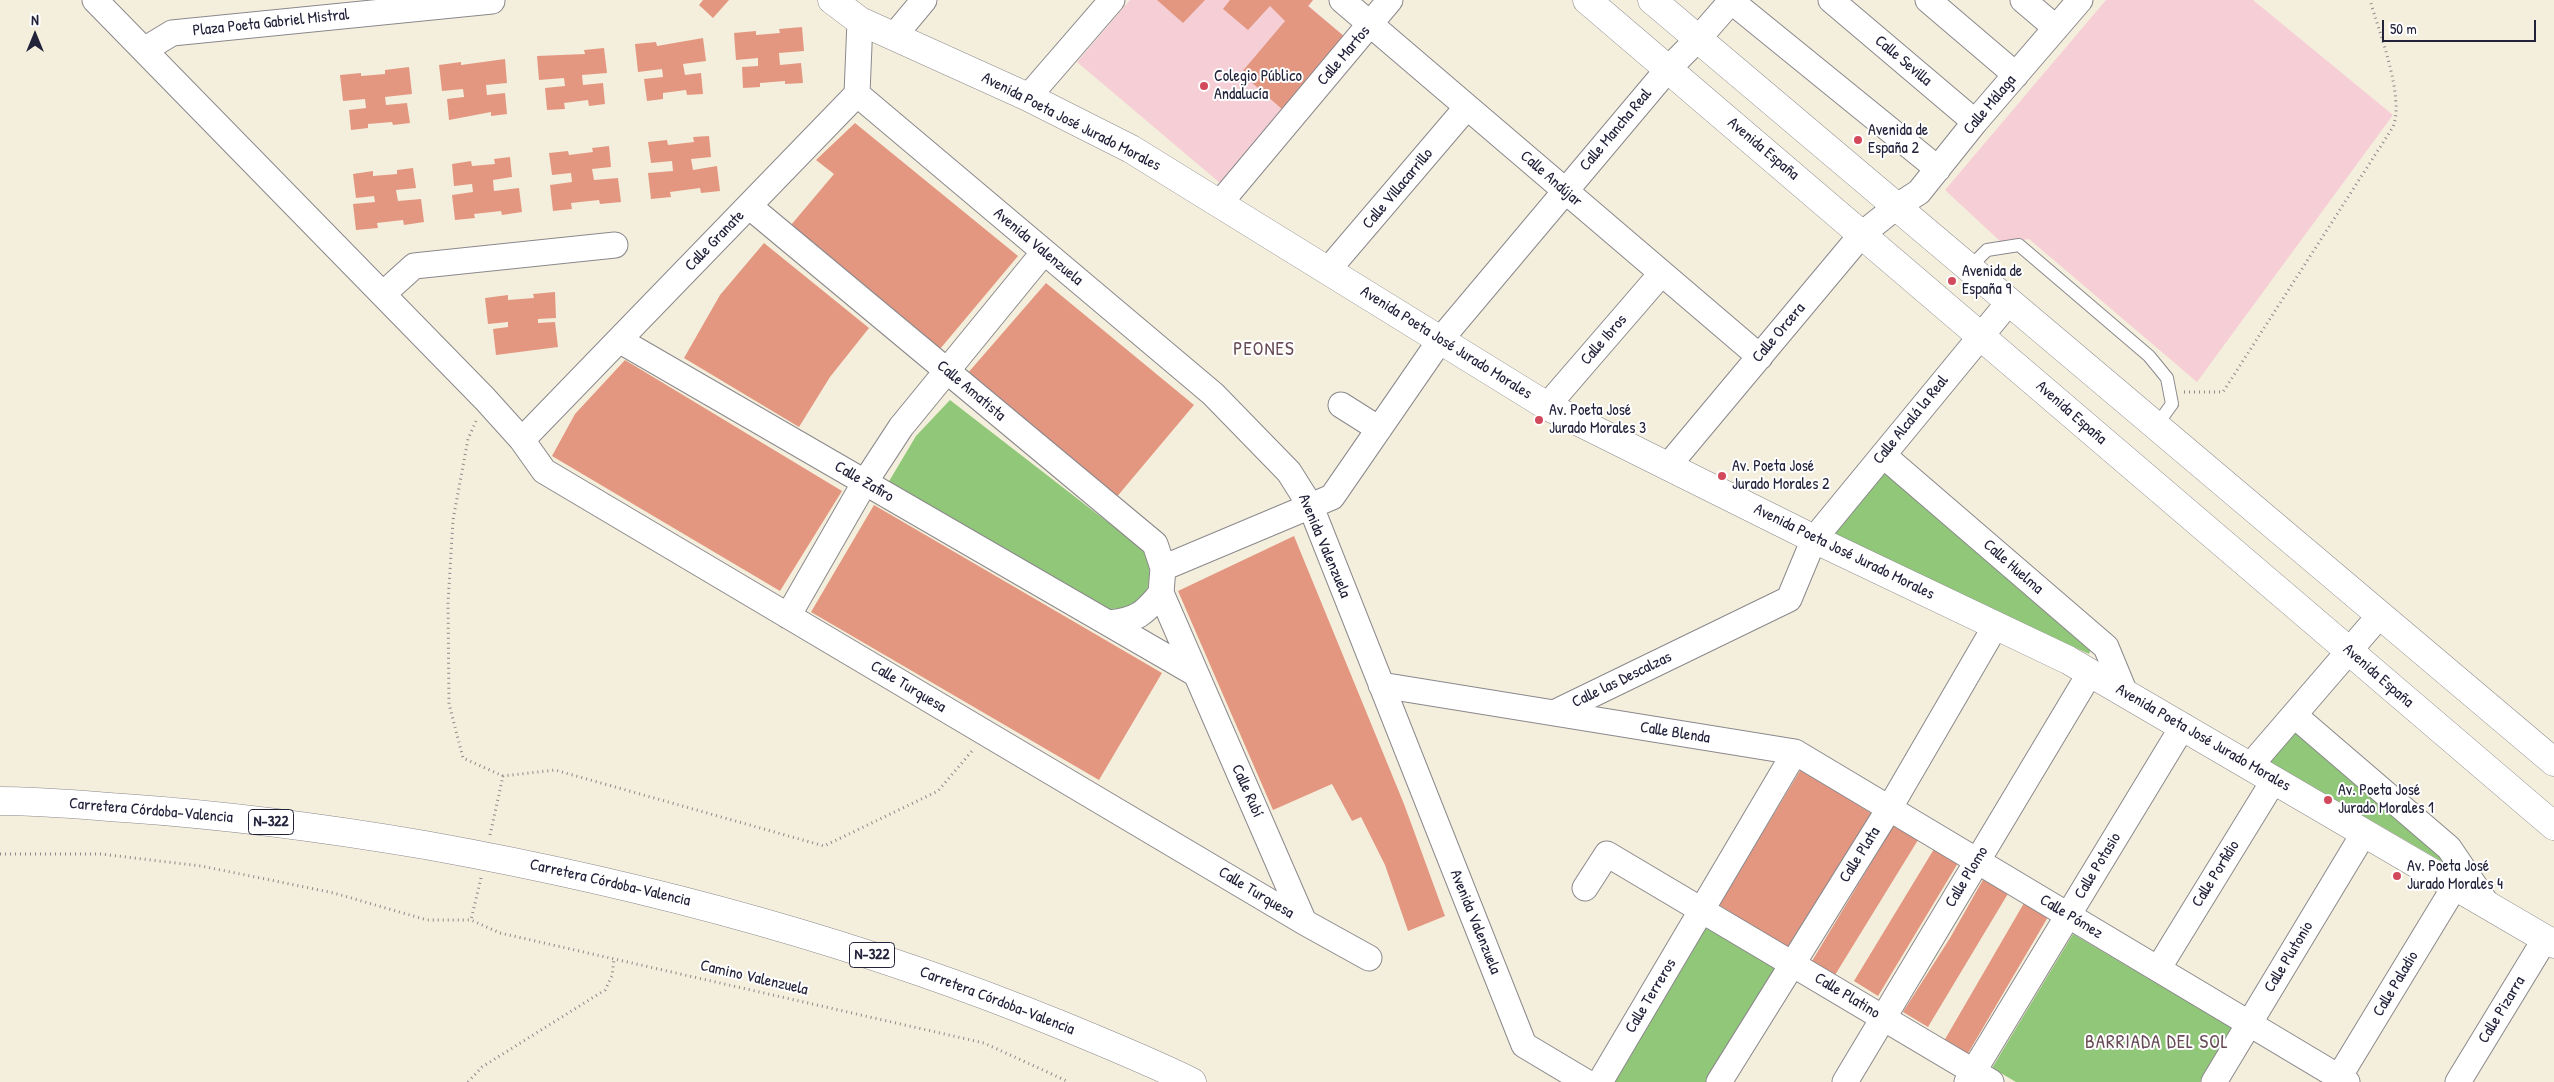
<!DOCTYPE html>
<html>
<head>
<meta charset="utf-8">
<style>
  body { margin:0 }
  #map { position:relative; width:2554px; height:1082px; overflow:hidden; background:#f4efdc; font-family:"Patrick Hand",sans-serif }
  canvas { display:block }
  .north { position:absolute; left:10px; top:10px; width:50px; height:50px; -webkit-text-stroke:4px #fff; paint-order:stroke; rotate:0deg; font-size:14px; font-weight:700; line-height:20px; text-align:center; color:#22223b }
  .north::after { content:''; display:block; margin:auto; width:18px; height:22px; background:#22223b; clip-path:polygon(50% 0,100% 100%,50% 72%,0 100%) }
  .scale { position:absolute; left:2382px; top:20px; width:154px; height:22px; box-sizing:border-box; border:2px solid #22223b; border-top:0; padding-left:6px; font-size:15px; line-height:18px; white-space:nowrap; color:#22223b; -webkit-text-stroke:4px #fff; paint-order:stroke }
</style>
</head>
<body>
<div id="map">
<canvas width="2554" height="1082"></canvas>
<div class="north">N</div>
<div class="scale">50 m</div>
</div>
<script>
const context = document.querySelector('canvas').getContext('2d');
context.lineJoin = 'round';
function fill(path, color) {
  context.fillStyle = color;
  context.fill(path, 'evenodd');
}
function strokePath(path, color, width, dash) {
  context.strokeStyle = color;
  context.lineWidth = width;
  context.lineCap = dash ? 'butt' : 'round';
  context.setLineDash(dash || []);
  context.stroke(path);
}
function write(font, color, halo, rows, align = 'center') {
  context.font = font + ' "Patrick Hand",sans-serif';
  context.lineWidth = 4;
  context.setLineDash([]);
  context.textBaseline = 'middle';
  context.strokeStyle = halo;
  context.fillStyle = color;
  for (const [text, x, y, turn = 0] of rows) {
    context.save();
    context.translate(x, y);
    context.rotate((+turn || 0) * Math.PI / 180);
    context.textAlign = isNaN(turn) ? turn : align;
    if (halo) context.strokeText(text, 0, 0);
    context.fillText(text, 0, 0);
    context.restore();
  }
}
fill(new Path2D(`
  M1130 0H1313L1309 6 1345 37 1220 183 1077 62Z
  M2106 0H2253L2393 115 2197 382 2029 239 2002 243 1945 190Z`), '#f6cfd6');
fill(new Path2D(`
  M950 400 1145 551C1157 583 1147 609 1109 609L888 483 916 436Z
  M1884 464 2095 638 2089 654 1827 532Z
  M2289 720 2444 853 2446 864 2267 760Z
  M1707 923 1780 968 1710 1082H1613Z
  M2073 934 2232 1028 2200 1082H2016L1992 1068Z`), '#91c779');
fill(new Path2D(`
  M703 0H729L713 18 699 5Z
  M1157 0H1205L1183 23Z
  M1230 0H1313L1308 6 1345 37 1283 110 1241 73 1285 21 1270 6 1248 30 1223 9Z
  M802 27 804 51 779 53 780 65 801 63 803 83 785 84V81L760 83V87L743 88 742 67 758 66V58L736 60 734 33 756 31V35L780 33 779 29Z
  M703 38 706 61 683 64 685 75 701 73 703 94 687 95 686 90 663 93V99L647 101 644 79 663 77 662 69 638 72 635 44 656 42 657 46Z
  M604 48 607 73 582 75 583 85 603 83 605 104 589 106 588 100 564 103 565 109 547 110 545 88 565 86 564 78 539 80 537 56 585 54 584 50Z
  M505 59 507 83 486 85 487 95 505 93 507 114 491 116V112L449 120 447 99 464 97 463 89 442 91 439 65 461 62V65Z
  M409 67 412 94 385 97 386 105 407 103 410 123 393 125 392 122 368 124V128L351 130 349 110 366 108 365 99 343 101 340 75 361 73V76L385 74V70Z
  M855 123 1018 256 940 349 791 225 834 174 816 160Z
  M709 136 711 157 691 159 693 170 717 166 720 191 701 193 700 188 670 192 671 197 651 199 648 173 673 171 672 161 651 163 648 142 667 140 668 145 694 142 693 137Z
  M609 146 611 167 592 169 594 180 618 178 621 202 600 204 599 200 571 203 572 209 553 211 550 185 572 182 571 173 552 175 549 153 568 151 569 155 593 152 592 148Z
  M510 157 512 177 493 180 494 191 519 188 522 212 502 215 501 211 474 214 475 218 455 220 452 195 473 192 472 184 454 186 452 164 471 161 472 166 495 164 494 159Z
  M413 168 416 188 396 190 398 201 421 199 424 222 404 225 403 220 377 223 378 228 356 230 353 204 375 202 374 196 356 198 353 174 373 171V176L397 174V170Z
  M764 243 869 328 830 377 799 427 684 358 720 295Z
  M1046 283 1194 405 1115 499 967 374Z
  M555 292 556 318 538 319V323L555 322 558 347 496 355 493 329 508 327V322L488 324 485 298 508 295V300L534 298 533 294Z
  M625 360 842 491 780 591 552 456 575 414Z
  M874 505 1162 673 1099 780 811 612Z
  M1294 536 1404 804 1445 916 1408 931 1385 865 1361 817 1352 821 1332 784 1273 810 1178 591Z
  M1801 769 1871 813 1789 949 1719 905Z
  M1894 825 1918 840 1835 975 1812 961Z
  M1934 849 1958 863 1878 996 1854 981Z
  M1984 878 2009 892 1928 1027 1903 1012 1950 938Z
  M2024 903 2048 917 1967 1055 1944 1041Z`), '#e39781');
const service = new Path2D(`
  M1969 268 1987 250 2019 245 2149 356 2167 378 2172 404 2156 426`);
const minor = new Path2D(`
  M95 0 485 399 522 440 544 471 1304 922
  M1342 0 1760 357
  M1730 0 1938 169
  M1831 0 1975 122
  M1928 0 2016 75
  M2023 0 2056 28
  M894 36 924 0
  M144 50 172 33 492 1
  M857 94 1213 394 1289 472 1311 507 1524 1045 1586 1082
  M1028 97 1112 0
  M1220 203 1390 0
  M749 206 1155 544 1163 568 1161 593 1304 922 1369 958
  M1328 270 1467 107
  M383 294 414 266 615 245
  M619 340 1196 674
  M1341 405 1379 429
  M1547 406 1661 274
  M522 440 857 94 860 21
  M1883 455 2106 647 2125 693
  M1668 466 1862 234 1896 207 1919 192 1975 122 2080 0
  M1163 568 1332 497 1441 339 1668 69 1698 39 1732 0
  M788 616 865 482 901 427 1044 252
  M1109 623C1137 620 1144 614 1161 593
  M1381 685 1795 752 2347 1082
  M1554 713 1789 599 1814 539 2009 302
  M2294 715 2449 848 2487 904
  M2250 766 2380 615
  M1585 888 1607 854 1991 1082
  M2158 969 2274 780
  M1600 1082 1795 752
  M1719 1082 1889 809 1996 625
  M1845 1082 2090 673
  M1967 1082 2183 726
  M2214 1082 2364 833
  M2336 1082 2455 886
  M2458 1082 2545 939`);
const tertiary = new Path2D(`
  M1587 0 2554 826`);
const secondary = new Path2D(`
  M832 0 860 21 1028 97 1131 149 1547 406 1814 539 2068 660 2554 944
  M1652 0 2554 762`);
const trunk = new Path2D(`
  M0 801C41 801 82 805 124 808 225 815 325 828 425 845 643 884 856 941 1061 1025 1105 1043 1149 1061 1192 1082`);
strokePath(service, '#8b888c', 14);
strokePath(minor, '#8b888c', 27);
strokePath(tertiary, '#8b888c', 29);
strokePath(secondary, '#8b888c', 29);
strokePath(trunk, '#8b888c', 29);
strokePath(new Path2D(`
  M2184 392H2223L2393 127C2405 97 2379 32 2370 0
  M476 421 468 439 453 520 448 603 449 704 463 758 503 776
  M490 835 503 776 555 770 824 846 938 791 972 751
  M0 854H101L201 866 334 893 427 920H471
  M481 878 471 920 500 933 984 1043 1069 1082
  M468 1082 482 1067 605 990 612 976 614 959`), '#8b888c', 3, [1, 4]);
strokePath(service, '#fff', 12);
strokePath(minor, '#fff', 25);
strokePath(tertiary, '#fff', 28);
strokePath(secondary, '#fff', 28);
strokePath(trunk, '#fff', 28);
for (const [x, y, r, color] of [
  [1204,86,5,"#d1495b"],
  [1858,140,5,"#d1495b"],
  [1952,281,5,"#d1495b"],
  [1539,420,5,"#d1495b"],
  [1722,476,5,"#d1495b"],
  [2328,800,5,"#d1495b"],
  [2397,876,5,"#d1495b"]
]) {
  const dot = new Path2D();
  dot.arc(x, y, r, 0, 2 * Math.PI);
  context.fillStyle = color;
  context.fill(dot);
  strokePath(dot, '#fff', 2);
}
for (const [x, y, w] of [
  [271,822,45],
  [872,955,45]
]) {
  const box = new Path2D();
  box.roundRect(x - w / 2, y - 12.5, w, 25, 4);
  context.fillStyle = '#fff';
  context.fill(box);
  strokePath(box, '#22223b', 1);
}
write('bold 15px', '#22223b', null, [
  ["N-322",271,822],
  ["N-322",872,955]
]);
write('16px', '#22223b', '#fff', [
  ["Plaza Poeta Gabriel Mistral",271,23,-6],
  ["Calle Martos",1344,56,-50],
  ["Calle Sevilla",1903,61,40],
  ["Calle Málaga",1990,105,-50],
  ["Avenida Poeta José Jurado Morales",1071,122,27],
  ["Calle Mancha Real",1616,130,-50],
  ["Avenida España",1763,149,40],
  ["Calle Andújar",1551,179,41],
  ["Calle Villacarrillo",1398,189,-50],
  ["Calle Granate",715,241,-46],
  ["Avenida Valenzuela",1038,247,40],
  ["Calle Orcera",1779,333,-50],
  ["Calle Ibros",1604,340,-49],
  ["Avenida Poeta José Jurado Morales",1446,343,32],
  ["Calle Amatista",971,391,40],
  ["Avenida España",2071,413,41],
  ["Calle Alcalá la Real",1911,420,-51],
  ["Calle Zafiro",864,482,30],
  ["Avenida Valenzuela",1324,546,67],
  ["Avenida Poeta José Jurado Morales",1844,552,26],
  ["Calle Huelma",2013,567,41],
  ["Avenida España",2378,676,41],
  ["Calle las Descalzas",1622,680,-26],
  ["Calle Turquesa",908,687,31],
  ["Calle Blenda",1675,733,9],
  ["Avenida Poeta José Jurado Morales",2203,738,30],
  ["Calle Rubí",1247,791,66],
  ["Carretera Córdoba-Valencia",151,811,5],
  ["Calle Plata",1860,855,-58],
  ["Calle Potasio",2098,866,-59],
  ["Calle Porfidio",2216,874,-58],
  ["Calle Plomo",1967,877,-59],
  ["Carretera Córdoba-Valencia",610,883,13],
  ["Calle Turquesa",1256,893,31],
  ["Calle Pómez",2071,917,31],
  ["Avenida Valenzuela",1475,922,68],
  ["Calle Plutonio",2289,957,-59],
  ["Camino Valenzuela",754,978,13],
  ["Calle Paladio",2396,984,-59],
  ["Calle Terreros",1651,996,-59],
  ["Calle Platino",1847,996,31],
  ["Carretera Córdoba-Valencia",997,1001,21],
  ["Calle Pizarra",2502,1010,-59]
]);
write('16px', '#22223b', '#fff', [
  ["Colegio Público",1214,77],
  ["Andalucía",1214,95],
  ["Avenida de",1868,131],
  ["España 2",1868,149],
  ["Avenida de",1962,272],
  ["España 9",1962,290],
  ["Av. Poeta José",1549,411],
  ["Jurado Morales 3",1549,429],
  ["Av. Poeta José",1732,467],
  ["Jurado Morales 2",1732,485],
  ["Av. Poeta José",2338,791],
  ["Jurado Morales 1",2338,809],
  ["Av. Poeta José",2407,867],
  ["Jurado Morales 4",2407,885]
], 'left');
context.letterSpacing = '1px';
write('19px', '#664b54', '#fff', [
  ["PEONES",1264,350],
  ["BARRIADA DEL SOL",2157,1043]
]);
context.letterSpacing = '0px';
</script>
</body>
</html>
